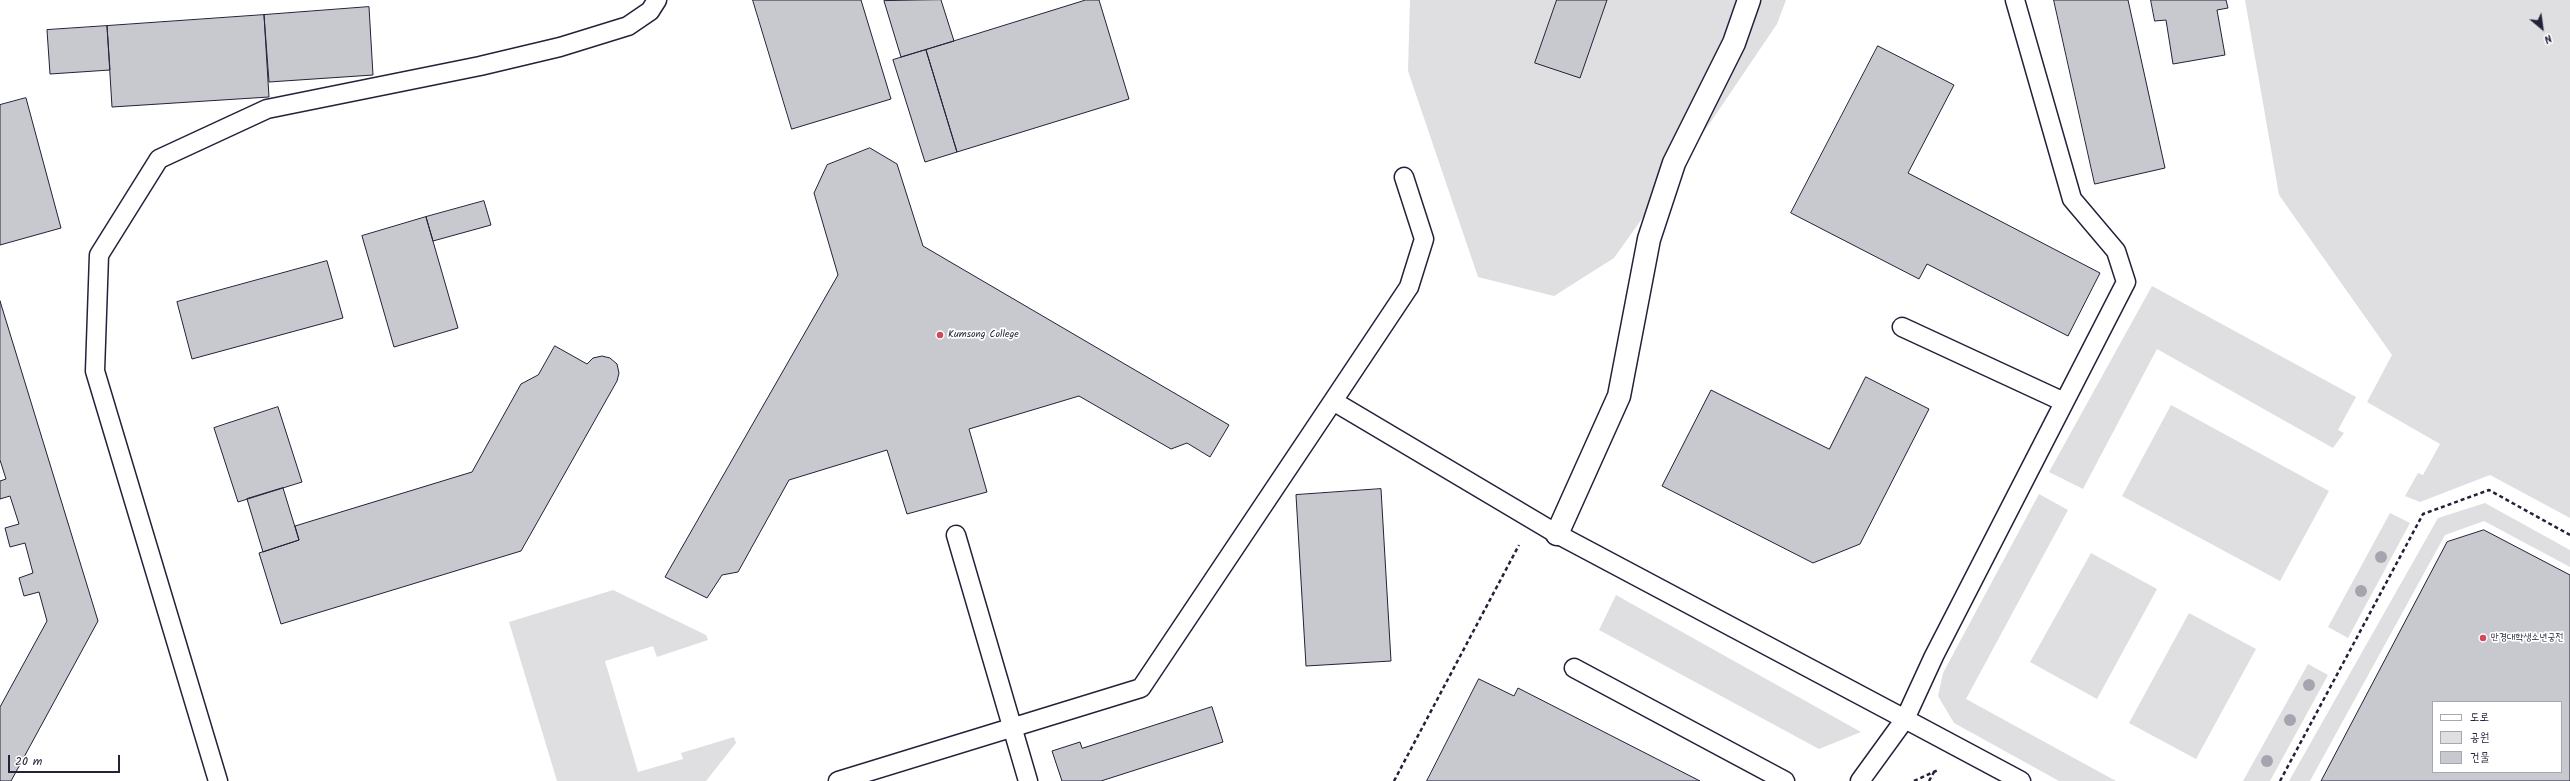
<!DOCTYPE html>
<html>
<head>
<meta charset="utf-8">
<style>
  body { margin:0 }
  #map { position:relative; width:2570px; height:781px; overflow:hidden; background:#fff; font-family:Kalam,"Poor Story",sans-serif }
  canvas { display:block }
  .legend { position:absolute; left:2432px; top:701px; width:130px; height:72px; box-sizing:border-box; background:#fff; border:1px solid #a7a7b1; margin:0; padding:5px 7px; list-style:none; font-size:12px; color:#22223b }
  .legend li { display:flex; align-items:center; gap:8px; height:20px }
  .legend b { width:20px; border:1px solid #a7a7b1 }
  .north { position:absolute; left:2522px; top:8px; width:40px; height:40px; -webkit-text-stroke:3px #fff; paint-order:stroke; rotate:151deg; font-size:11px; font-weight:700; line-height:16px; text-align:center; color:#22223b }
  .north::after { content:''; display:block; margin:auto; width:14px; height:18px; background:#22223b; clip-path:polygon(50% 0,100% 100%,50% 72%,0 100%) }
  .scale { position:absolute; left:8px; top:755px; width:112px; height:18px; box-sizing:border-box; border:2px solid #22223b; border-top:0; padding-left:5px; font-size:12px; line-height:14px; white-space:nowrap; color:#22223b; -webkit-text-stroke:3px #fff; paint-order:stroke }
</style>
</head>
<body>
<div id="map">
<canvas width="2570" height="781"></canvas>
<ul class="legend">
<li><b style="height:5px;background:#fff"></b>도로</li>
<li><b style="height:11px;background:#dfdfe2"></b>공원</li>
<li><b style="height:11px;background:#c8c8cf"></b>건물</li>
</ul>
<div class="north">N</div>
<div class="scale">20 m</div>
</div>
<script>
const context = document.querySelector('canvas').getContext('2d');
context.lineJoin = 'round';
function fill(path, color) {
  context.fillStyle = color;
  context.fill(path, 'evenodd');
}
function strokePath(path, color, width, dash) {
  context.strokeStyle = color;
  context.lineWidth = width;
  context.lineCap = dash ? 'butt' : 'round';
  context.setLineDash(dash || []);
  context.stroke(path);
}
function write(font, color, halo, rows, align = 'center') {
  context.font = font + ' Kalam,"Poor Story",sans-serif';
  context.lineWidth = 3.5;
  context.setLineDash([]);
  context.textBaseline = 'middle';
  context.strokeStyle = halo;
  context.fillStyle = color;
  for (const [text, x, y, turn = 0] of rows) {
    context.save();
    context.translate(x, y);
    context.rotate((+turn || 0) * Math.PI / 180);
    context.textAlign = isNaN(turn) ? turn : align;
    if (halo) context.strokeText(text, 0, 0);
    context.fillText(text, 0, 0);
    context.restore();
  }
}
fill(new Path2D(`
  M1410 0H1786L1777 24 1710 123 1614 258 1554 296 1478 277 1408 71Z
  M2245 0H2570V518L2490 475 2420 502 2405 496 2418 473 2423 475 2440 444 2367 402 2392 355 2279 195Z
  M2152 286 2356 397 2338 430 2344 433 2333 448 2157 349 2083 489 2049 472Z
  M2171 405 2329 491 2280 581 2122 496Z
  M2039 494 2068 510 1966 699 2116 781H2059L1954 723 1938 696 1943 673Z
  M2485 503 2570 550V567L2484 521 2445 535 2310 781H2289L2438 518Z
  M2390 513 2410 523 2348 638 2328 627Z
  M2091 553 2157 589 2097 699 2030 662Z
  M613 590 706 635 708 640 657 657 653 646 605 661 638 772 683 759 681 753 734 737 736 743 706 781H557L509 622Z
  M1616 595 1861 732 1819 749 1599 630Z
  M2189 613 2256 649 2196 759 2129 723Z
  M2308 664 2328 675 2270 781H2243Z`), '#dfdfe2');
const building = new Path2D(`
  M753 0H861L891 99 792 129Z
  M941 0 954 41 901 57 884 1Z
  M1086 0H1099L1129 99 957 152 926 50Z
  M1557 0H1607L1580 78 1535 63Z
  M2054 0H2128L2165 168 2095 184Z
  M2151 0H2226L2228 8 2217 10 2225 55 2173 64 2166 20 2155 21Z
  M369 7 373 75 269 82 264 15Z
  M264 15 269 97 112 107 107 26Z
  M107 26 110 70 50 74 47 30Z
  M1878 46 1954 85 1908 173 2100 273 2068 336 1927 264 1919 279 1791 213Z
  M926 50 957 152 925 162 893 60Z
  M26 98 61 228 0 245V105Z
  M870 148 897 164 923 246 1229 425 1210 457 1187 443 1171 449 1079 396 969 429 987 492 907 514 887 450 789 480 738 572 722 575 707 598 665 577 838 275 814 193 827 165Z
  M484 201 491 225 433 241 426 217Z
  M426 217 458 328 394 347 362 236Z
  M327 261 343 318 192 359 177 302Z
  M0 301 98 621 11 781H0V707L47 621 39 592 24 596 19 578 33 573 25 543 10 547 5 528 19 524 10 496 0 499V481L6 479 0 460Z
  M555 346 587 364 593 358 602 356 610 358 617 364 619 373 617 381 521 551 281 624 259 553 299 540 295 526 472 472 521 384 538 375Z
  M1866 377 1929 409 1860 544 1813 563 1662 486 1711 390 1829 449Z
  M278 407 302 482 238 502 214 428Z
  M283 488 299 540 263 552 247 499Z
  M1381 489 1391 661 1306 666 1296 495Z
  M2484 530 2570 575V781H2321L2447 542ZM2433 702H2561V772H2433Z
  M1479 679 1514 696 1518 688 1700 781H1427Z
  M1212 707 1223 742 1101 781H1062L1052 751 1080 742 1082 748Z`);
fill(building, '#c8c8cf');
strokePath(building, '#22223b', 1);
const service = new Path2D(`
  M1902 327 2064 402
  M1333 401 1409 287 1424 239 1404 177
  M956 535 1028 781
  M1574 668 1785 781
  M218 781 95 371 99 255 159 159 267 109 480 66 560 47 628 26 650 11 657 0
  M838 781 1141 688 1333 401 1557 534 1905 719 1934 656 2126 282 2116 251 2072 199 2015 0
  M1860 781 1905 719 2021 781`);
const minor = new Path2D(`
  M1557 534 1619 396 1649 239 1674 163 1734 43 1749 0`);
strokePath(service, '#22223b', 21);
strokePath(minor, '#22223b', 25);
strokePath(new Path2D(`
  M1394 781 1519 545
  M1914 781 1938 770
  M1929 781 1934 772
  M2280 781 2423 514 2489 490 2570 535`), '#22223b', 2.5, [4, 3]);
strokePath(service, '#fff', 18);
strokePath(minor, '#fff', 22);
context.fillStyle = '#a5a5af';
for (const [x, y] of [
  [2381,557],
  [2361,591],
  [2309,685],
  [2290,720],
  [2267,761]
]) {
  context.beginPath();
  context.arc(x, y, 6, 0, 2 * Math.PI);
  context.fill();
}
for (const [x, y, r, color] of [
  [940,335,4,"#d1495b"],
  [2483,638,4,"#d1495b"]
]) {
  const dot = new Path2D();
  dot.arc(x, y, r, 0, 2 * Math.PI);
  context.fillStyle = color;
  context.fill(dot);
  strokePath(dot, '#fff', 1.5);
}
write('10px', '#22223b', '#fff', [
  ["Kumsong College",948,335],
  ["만경대학생소년궁전",2491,638]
], 'left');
</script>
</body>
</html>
